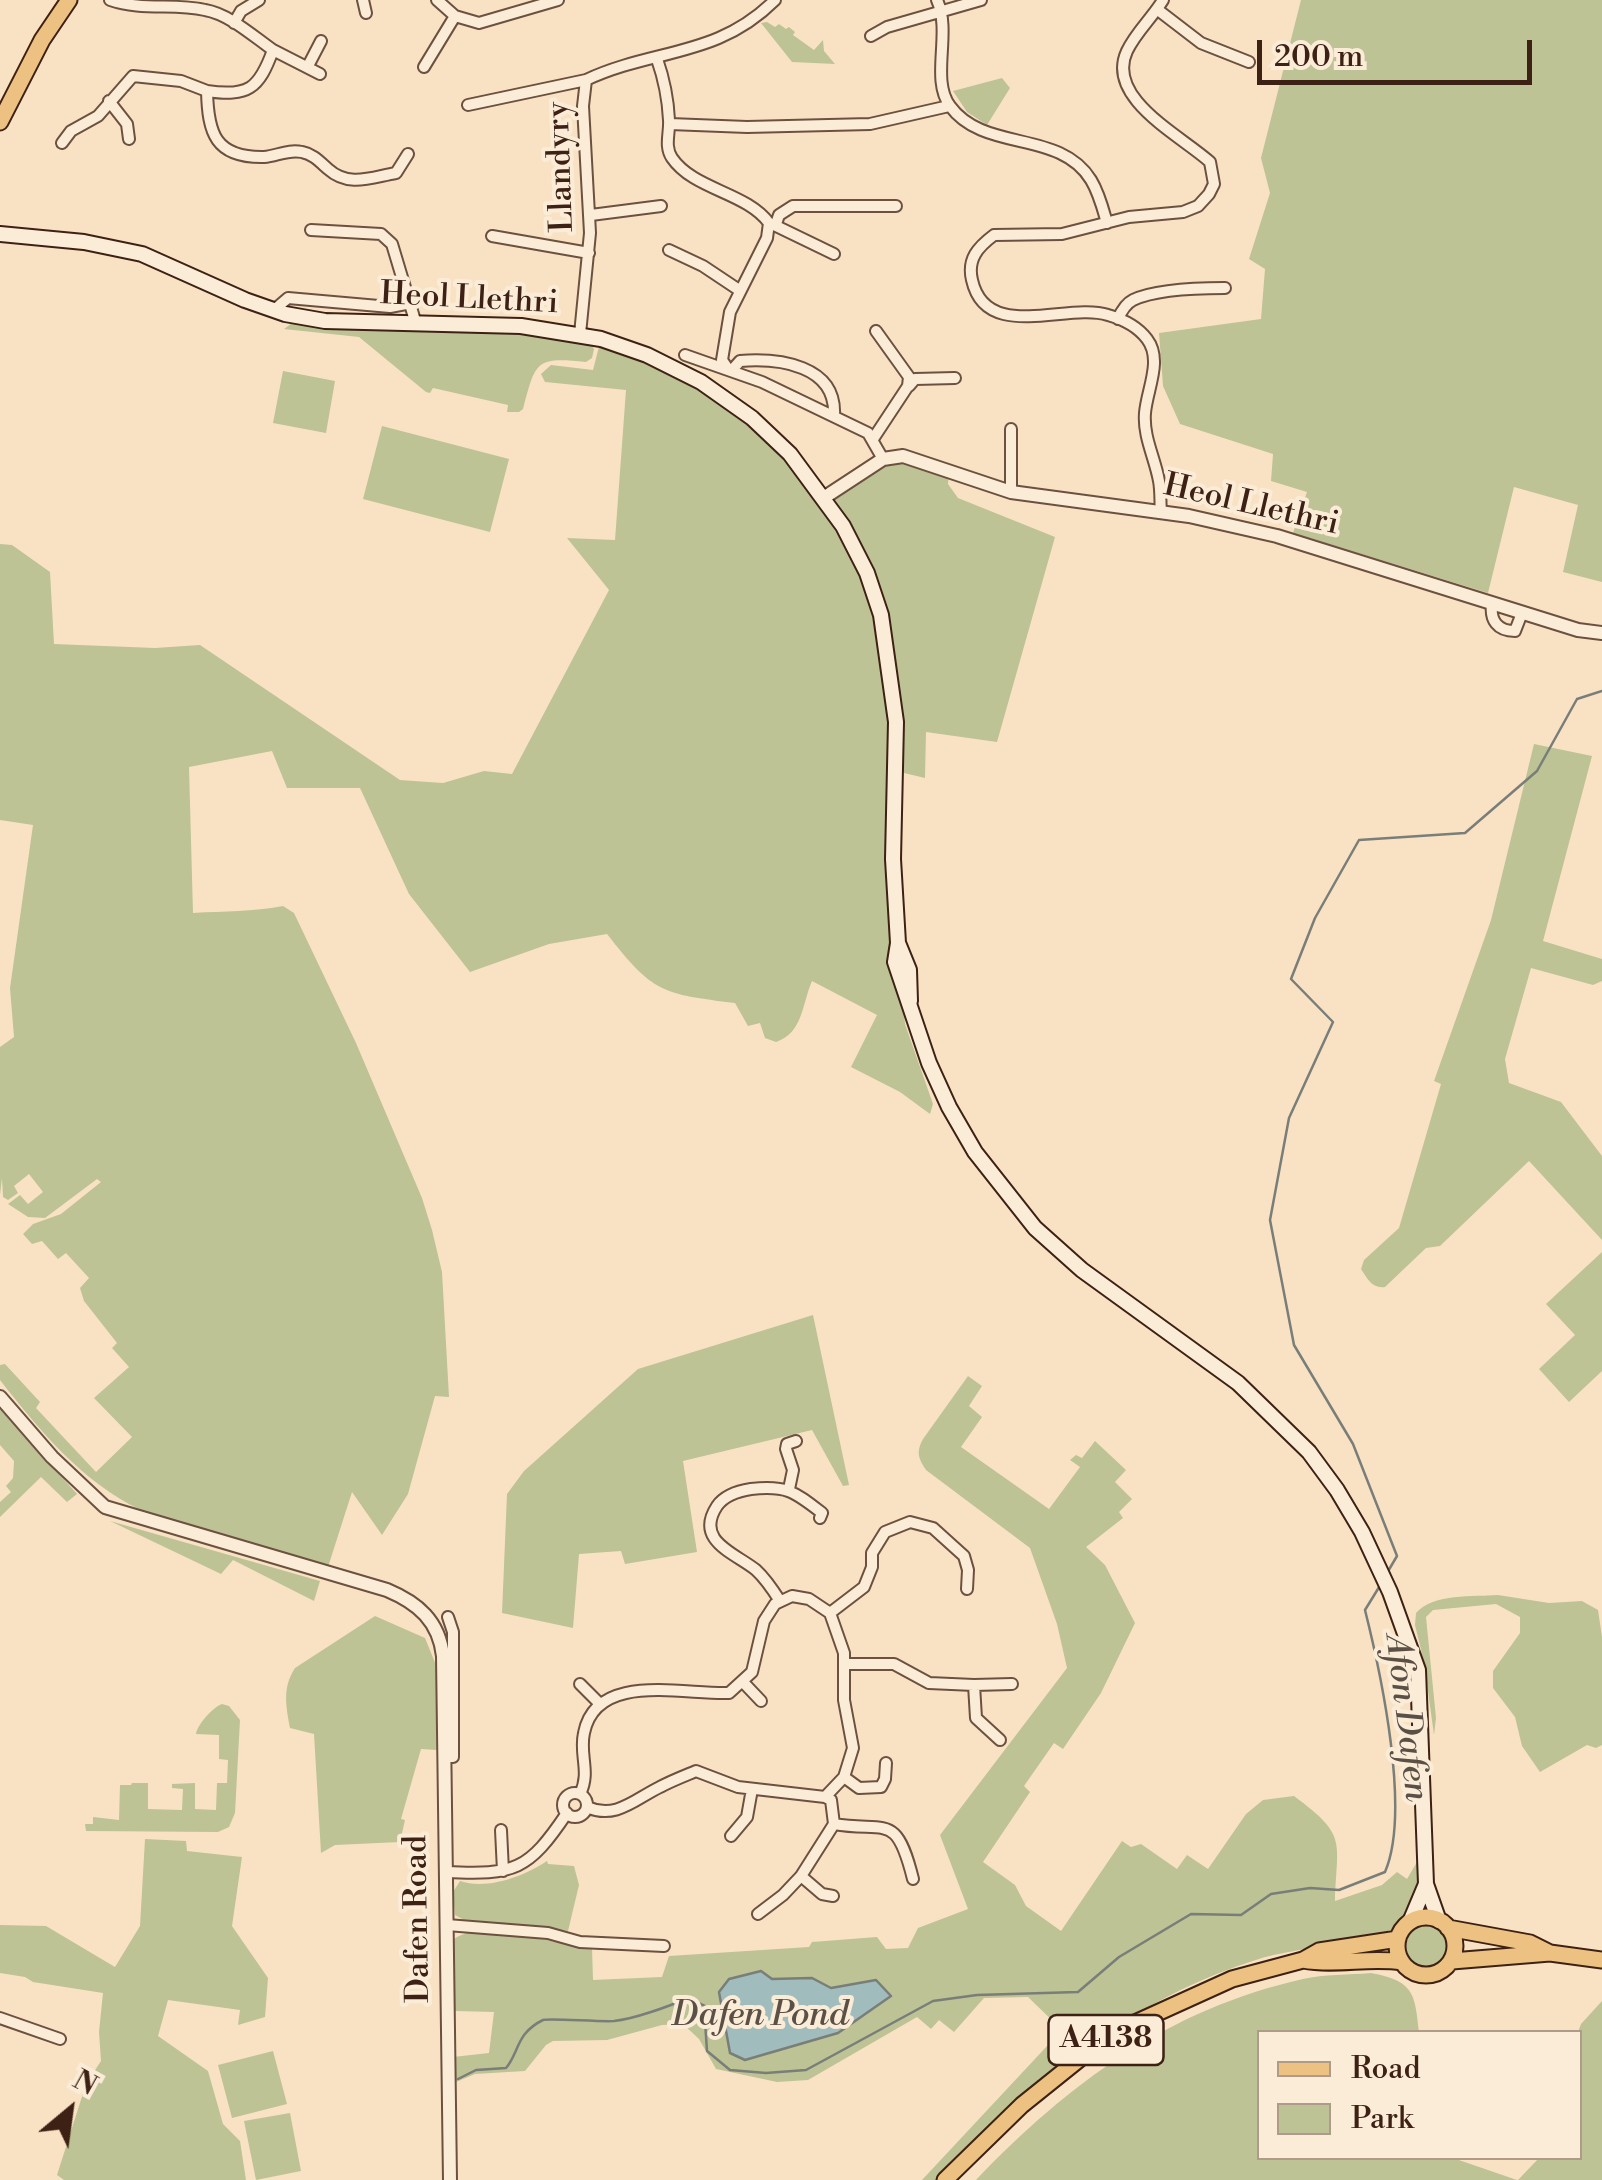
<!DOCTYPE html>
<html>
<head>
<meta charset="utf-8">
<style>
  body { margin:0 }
  #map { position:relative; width:1602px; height:2180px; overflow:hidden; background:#f9e2c3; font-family:"Libre Bodoni",serif }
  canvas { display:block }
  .legend { position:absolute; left:1257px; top:2030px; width:325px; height:130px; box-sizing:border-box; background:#fbecd8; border:2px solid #af9b8a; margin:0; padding:12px 18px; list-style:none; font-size:30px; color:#3d2114 }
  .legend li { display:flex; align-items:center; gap:20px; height:50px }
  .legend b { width:50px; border:2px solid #af9b8a }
  .north { position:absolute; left:20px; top:2060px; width:100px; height:100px; -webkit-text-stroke:8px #fbecd8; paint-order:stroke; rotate:29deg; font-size:28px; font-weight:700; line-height:40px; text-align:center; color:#3d2114 }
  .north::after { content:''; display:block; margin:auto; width:35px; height:45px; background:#3d2114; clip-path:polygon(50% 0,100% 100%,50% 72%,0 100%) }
  .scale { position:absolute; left:1257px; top:40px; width:275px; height:45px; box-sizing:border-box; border:5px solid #3d2114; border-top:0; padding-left:12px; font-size:30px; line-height:35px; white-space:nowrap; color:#3d2114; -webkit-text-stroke:8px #fbecd8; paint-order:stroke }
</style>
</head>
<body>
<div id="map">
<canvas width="1602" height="2180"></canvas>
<ul class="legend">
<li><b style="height:12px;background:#ecc182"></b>Road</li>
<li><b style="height:28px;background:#bdc394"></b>Park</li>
</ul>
<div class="north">N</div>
<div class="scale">200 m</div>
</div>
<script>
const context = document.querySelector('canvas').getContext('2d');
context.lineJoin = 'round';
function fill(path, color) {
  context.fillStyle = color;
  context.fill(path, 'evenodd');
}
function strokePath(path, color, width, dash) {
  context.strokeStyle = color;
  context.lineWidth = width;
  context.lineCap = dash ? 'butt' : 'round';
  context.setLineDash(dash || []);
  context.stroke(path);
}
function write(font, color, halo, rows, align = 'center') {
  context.font = font + ' "Libre Bodoni",serif';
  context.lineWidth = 8;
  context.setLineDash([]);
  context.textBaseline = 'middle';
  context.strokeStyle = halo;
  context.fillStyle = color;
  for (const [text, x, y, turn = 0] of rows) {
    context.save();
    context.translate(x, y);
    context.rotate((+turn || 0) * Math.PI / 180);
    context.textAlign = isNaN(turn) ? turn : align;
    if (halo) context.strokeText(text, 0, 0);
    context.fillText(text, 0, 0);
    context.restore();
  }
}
fill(new Path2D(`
  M1301 0H1602V582L1563 572 1578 505 1514 487 1488 593 1293 533 1307 492 1271 481 1273 454 1180 424 1163 386 1159 333 1261 319 1265 269 1249 259 1270 193 1261 158Z
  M767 22 775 27 779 24 786 29 789 27 795 32 793 35 814 50 823 40 824 51 835 64 792 62 761 23Z
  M1002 78 1010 88 987 125 967 112 953 91Z
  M292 323 554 336 591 344 594 349 592 358 586 362C535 357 536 361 523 409L519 412H507L508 405 433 388 430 393 426 392 359 337 284 329Z
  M601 339 647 355 752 418 825 497 883 459 903 456 949 473 948 484 958 498 1055 537 997 742 926 732 925 778 904 773 900 765 898 943 905 1024 933 1104 930 1114 900 1092 851 1067 877 1015 812 981C802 1004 803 1033 776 1042L765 1038 760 1023 748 1026 735 1003C662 994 653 993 607 934L549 944 470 972 409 894 360 788H287L272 751 189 767 193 913C225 911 252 912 283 906L294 913 356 1043 422 1198 432 1230 442 1272 449 1397 435 1396 408 1494 382 1535 352 1492 328 1567 141 1510C83 1483 39 1430 0 1380V1365L5 1364 40 1402 36 1408 96 1472 132 1437 94 1398 129 1367 112 1348 117 1343 84 1301 80 1288 89 1278 66 1253 58 1259 42 1241 32 1244 23 1234 33 1224 61 1214 101 1182 97 1179 45 1218 28 1217 8 1204 20 1195 28 1204 43 1192 29 1174 14 1186 18 1193 8 1200 3 1197 2 1178 0 1195V1047L14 1037 10 988 33 825 0 820V544L12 545 50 572 54 644 155 648 200 645 400 780 443 783 484 771 512 774 609 590 567 538 615 540 626 390 545 382 541 374 551 365 593 370Z
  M283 371 335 381 326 433 273 423Z
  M382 426 509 459 490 532 363 499Z
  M1534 744 1592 756 1543 941 1602 959V981L1593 985 1531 968 1505 1059 1509 1083 1561 1102 1602 1156V1240L1529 1161 1440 1246 1426 1248 1385 1287C1372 1289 1367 1278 1361 1269L1364 1260 1399 1228 1441 1084 1434 1081 1491 920Z
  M1602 1252V1371L1569 1402 1539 1369 1575 1335 1546 1304Z
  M813 1315 849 1485 843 1486 812 1430 683 1461 697 1552 625 1564 621 1551 579 1554 573 1628 502 1613 507 1494 524 1471 638 1369Z
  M968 1376 982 1386 969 1406 982 1417 961 1447 1049 1509 1080 1467 1070 1460 1076 1455 1082 1458 1095 1441 1126 1470 1115 1482 1132 1499 1119 1512 1123 1518 1086 1547 1105 1565 1135 1623 1101 1693 1063 1749 1054 1743 1024 1786 1030 1792 983 1862 1015 1885 1026 1906 1061 1931 1122 1841 1131 1847 1141 1844 1177 1869 1187 1855 1208 1869 1246 1814 1263 1800 1294 1796C1348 1836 1337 1840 1335 1901L1382 1885 1397 1872 1407 1879 1420 1857C1420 1881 1417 1910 1396 1927 1379 1939 1289 1950 1262 1958 1131 1998 1030 2083 936 2180H922L1062 2030 1028 1997 984 1998 954 2032 939 2020 931 2029 917 2017 808 2080 777 2082 716 2069 699 2039 683 2024 662 2025 607 2040 553 2041 546 2045 525 2071 475 2074 456 2082 453 2057 489 2053 494 2012 455 2011 454 1939C489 1916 551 1947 592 1947L593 1980 662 1977 669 1956 809 1947 812 1942 877 1937 886 1949 908 1948 918 1928 968 1909 940 1835 1067 1668 1057 1624 1030 1548 926 1470C918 1458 916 1452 923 1439ZM812 1978 831 1988 876 1980 730 2053 772 1979Z
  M0 1408 77 1494 67 1502 41 1477 0 1517V1502L11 1492 6 1486 13 1478 14 1461 0 1445Z
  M110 1521 320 1581 314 1601 233 1560 221 1574Z
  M1498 1595 1549 1603 1582 1601 1598 1610 1602 1637V1745L1596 1748 1587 1745 1540 1772 1522 1746 1515 1717 1493 1688V1671L1520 1633V1617L1496 1604 1433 1610 1426 1617 1436 1718 1434 1735 1424 1662 1415 1625 1416 1613C1434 1593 1473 1597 1498 1595Z
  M375 1616 425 1638 436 1665 437 1750 421 1749 401 1819 405 1820 400 1842 335 1845 321 1853 314 1734 290 1728C286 1706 282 1688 295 1668Z
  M222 1704 229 1706 240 1720 235 1813 229 1827 218 1832 86 1831 85 1824H93V1817L119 1820 120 1785H131L132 1783H148V1809L182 1810 183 1789 172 1788V1784L195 1783V1809L216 1810 217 1783H227L228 1760 219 1759V1735L196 1734C197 1725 213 1707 222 1704Z
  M145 1839 186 1841 187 1851 242 1857 232 1926 268 1978 265 2017 238 2025 240 2010 168 2000 158 2036 208 2071 223 2124 240 2141 246 2180H64L57 2175 86 2084 101 2061 99 2032 103 1993 33 1982 25 1977 0 1973V1925L46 1926 115 1967 140 1926Z
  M547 1861 548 1864 574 1866 579 1885 568 1931 464 1920 455 1915 453 1892 460 1881C487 1890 523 1877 547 1861Z
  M1406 1946a21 21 0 1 1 42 0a21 21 0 1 1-42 0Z
  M1371 1973C1413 1981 1415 1992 1419 2032H1260V2158H1453L1517 2180H976C1069 2083 1169 2009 1303 1979 1324 1974 1349 1975 1371 1973Z
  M1602 2001V2180H1518L1539 2158H1580L1578 2032 1581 2024Z
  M273 2051 287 2104 232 2118 218 2065Z
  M290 2113 301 2171 256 2180 244 2121Z`), '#bdc394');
const water = new Path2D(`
  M761 1971 772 1979 812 1978 831 1988 876 1980 891 1996 838 2033 745 2060 730 2053 719 1992 729 1979Z`);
fill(water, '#a1bcbc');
strokePath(water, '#797e79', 2.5);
strokePath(new Path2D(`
  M1387 1573 1397 1556 1353 1444 1294 1345 1270 1220 1289 1118 1333 1022 1291 979 1315 918 1359 840 1465 833 1537 771 1577 699 1602 691
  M704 2007 707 2051 730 2070 766 2073 806 2070 933 2001 977 1995 1078 1992 1119 1957 1191 1914 1241 1915 1271 1894 1310 1888 1339 1890 1385 1872C1411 1812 1381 1674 1365 1610L1381 1584
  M458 2079 476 2070 506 2068C519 2053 516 2033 543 2020 549 2018 600 2022 614 2021 634 2019 670 2006 688 1998L711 2009`), '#797e79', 2.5);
const minor = new Path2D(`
  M110 0C142 11 173 3 205 10 229 14 253 36 273 50 259 89 248 97 207 91 208 133 215 158 264 157 277 156 288 149 302 152 313 154 320 162 328 169 349 188 372 177 396 173L408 154
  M363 0 366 13
  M437 0 455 16 479 23 558 0
  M937 0C952 33 930 79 950 106 984 153 1060 129 1091 180 1099 193 1103 209 1107 223
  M1158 10 1201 43 1249 62
  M234 23 241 11 259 0
  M871 36 887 27 981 0
  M273 50 320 74
  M657 59C664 79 668 98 669 120 670 133 664 146 672 158 694 190 746 192 769 223L767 238 730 312 722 360 728 369
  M308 66 321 41
  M424 67 455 16
  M109 101 127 124 129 139
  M468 105 586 80
  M670 124 747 127 870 124 949 106
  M62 143 71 131 98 116 133 76 181 81 207 91
  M591 215 661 206
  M772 224 834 254
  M776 224 779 215 793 206H896
  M311 230 381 234 392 244 416 324
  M492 236 589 253
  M669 250 703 266 739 290
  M274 310 288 298 390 307 411 303
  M1118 319C1121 312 1125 304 1133 300 1156 289 1199 288 1225 288
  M580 334 590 233 583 106 586 80C654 48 717 58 775 0
  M685 355 762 382 868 433 883 459
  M732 370 740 361C779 358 837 365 834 416
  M909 386 915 379 955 378
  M1011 429V492
  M873 439 908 386 909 377 876 331
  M1161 512C1160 502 1161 491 1159 481 1155 458 1143 437 1145 413 1147 389 1163 360 1147 339 1138 327 1122 319 1108 315 1067 302 986 343 972 280 967 259 978 247 994 235L1062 234 1129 217 1183 212 1198 206 1209 194 1214 184 1210 162C1180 135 1105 98 1127 51 1136 32 1152 18 1163 0
  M1492 604C1490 620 1497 631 1515 631L1522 613
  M789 1489 793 1470 786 1449 787 1444 796 1441
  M780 1601C773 1590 766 1579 756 1570 735 1553 694 1541 717 1506 724 1496 738 1491 751 1489 787 1485 795 1492 822 1513L820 1518
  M830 1613 864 1587 872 1567V1553L885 1532 910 1522 933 1528 964 1556 968 1570 967 1589
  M845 1664H894L929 1683 974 1685 976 1718 1000 1740
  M742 1681 761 1701
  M580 1684 600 1704
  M974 1685 1012 1684
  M444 1757H453V1632L448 1617
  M844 1777 859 1788 881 1787 885 1779 886 1763
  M563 1805a12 12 0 1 1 24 0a12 12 0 1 1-24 0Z
  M580 1794C591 1772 579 1755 584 1733 596 1671 684 1695 729 1693L752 1672 764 1621 775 1604 792 1596 809 1599 830 1613 844 1653V1700L853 1748 844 1777 825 1797
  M587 1807C616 1820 635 1799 660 1787 671 1781 684 1776 696 1771L738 1787 825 1797 831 1800 834 1824C887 1833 896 1811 913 1879
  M501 1830 503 1871
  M731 1836 747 1817 752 1789
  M446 1872C515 1875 528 1871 567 1813
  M833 1896 822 1894 801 1876 834 1824
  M758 1914 783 1895 801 1876
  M447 1925 548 1933 580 1942 664 1946
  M0 2018 60 2039`);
const tertiary = new Path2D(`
  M825 497 883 459 903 456 1011 492 1189 516 1277 536 1578 630 1602 633
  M0 1397 52 1457 105 1507 387 1590C418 1603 439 1621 443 1656L450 2180`);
const secondary = new Path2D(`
  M0 234 84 242 142 254 245 300 285 314 325 321 521 326 601 339 647 355 701 382 752 418 790 454 843 526 867 573 881 615 896 722 893 859 898 943 895 962 929 1063 949 1107 975 1152 1035 1228 1082 1270 1238 1383 1309 1452 1337 1490 1362 1532 1390 1592 1418 1670 1426 1884 1439 1921
  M898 943 909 970 910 1001
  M1410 1922 1426 1884`);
const primary = new Path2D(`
  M0 122 42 40 69 0`);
const trunk = new Path2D(`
  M1397 1946a29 29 0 1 1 58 0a29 29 0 1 1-58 0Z
  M1448 1928 1530 1943 1550 1953
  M1303 1960C1336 1966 1369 1957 1402 1962
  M1452 1961 1550 1953 1602 1960
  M945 2180 1022 2105 1093 2048 1124 2028 1232 1979 1303 1960 1319 1951 1398 1939`);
strokePath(minor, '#6c5140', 14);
strokePath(tertiary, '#6c5140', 16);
strokePath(secondary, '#3d2114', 18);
strokePath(primary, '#3d2114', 19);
strokePath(trunk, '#3d2114', 19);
strokePath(minor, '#fbecd8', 10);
strokePath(tertiary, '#fbecd8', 12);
strokePath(secondary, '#fbecd8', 14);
strokePath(primary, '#ecc182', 15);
strokePath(trunk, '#ecc182', 15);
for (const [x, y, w] of [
  [1106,2040,115]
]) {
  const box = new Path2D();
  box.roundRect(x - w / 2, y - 25, w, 50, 8);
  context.fillStyle = '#fbecd8';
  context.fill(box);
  strokePath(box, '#3d2114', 2.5);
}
write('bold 30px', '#3d2114', null, [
  ["A4138",1106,2040]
]);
write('32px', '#3d2114', '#fbecd8', [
  ["Llandyry",562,167,-92],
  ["Heol Llethri",469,300,3],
  ["Heol Llethri",1251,506,13],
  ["Dafen Road",419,1919,-91]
]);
write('italic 35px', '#5b5046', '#fbecd8', [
  ["Afon Dafen",1405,1718,83],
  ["Dafen Pond",760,2017]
]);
</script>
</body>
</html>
